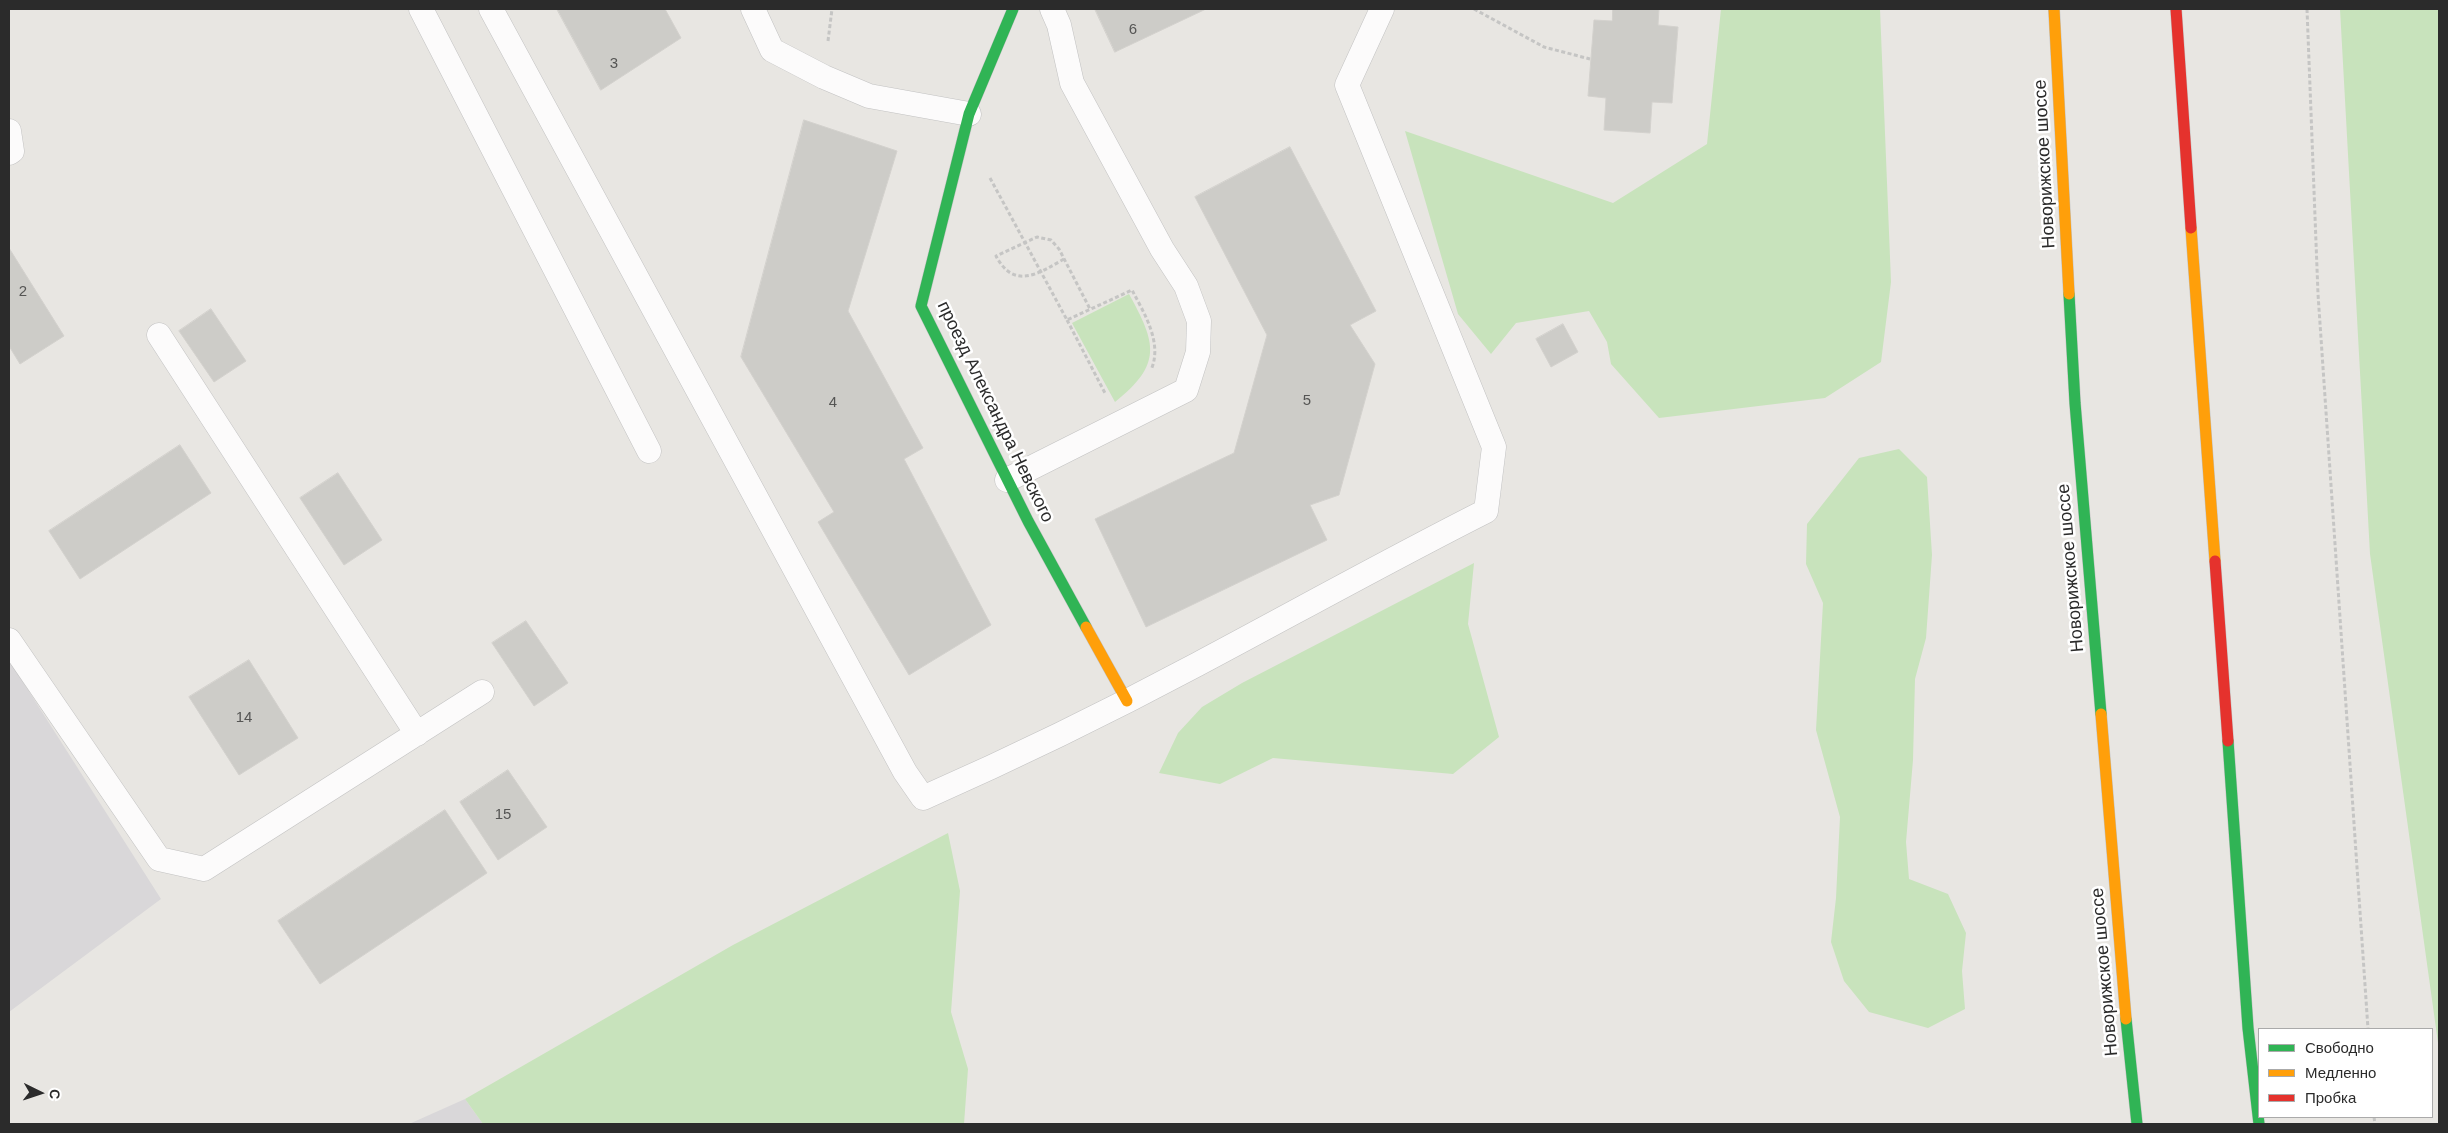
<!DOCTYPE html>
<html>
<head>
<meta charset="utf-8">
<style>
  body { margin:0 }
  #map { position:relative; width:2448px; height:1133px; overflow:hidden; background:#e8e6e2; font-family:Helvetica,sans-serif }
  canvas { display:block }
  .frame { position:absolute; inset:0; border:10px solid #2b2b2b; pointer-events:none }
  .legend { position:absolute; left:2258px; top:1028px; width:175px; height:90px; box-sizing:border-box; background:#fff; border:1px solid #aaa; margin:0; padding:6px 9px; list-style:none; font-size:15px; color:#2b2b2b }
  .legend li { display:flex; align-items:center; gap:10px; height:25px }
  .legend b { width:25px; border:1px solid #aaa }
  .north { position:absolute; left:15px; top:1068px; width:50px; height:50px; -webkit-text-stroke:4px #fff; paint-order:stroke; rotate:94deg; font-size:14px; font-weight:700; line-height:20px; text-align:center; color:#2b2b2b }
  .north::after { content:''; display:block; margin:auto; width:18px; height:22px; background:#2b2b2b; clip-path:polygon(50% 0,100% 100%,50% 72%,0 100%) }
</style>
</head>
<body>
<div id="map">
<canvas width="2448" height="1133"></canvas>
<div class="frame"></div>
<ul class="legend">
<li><b style="height:6px;background:#30b455"></b>Свободно</li>
<li><b style="height:6px;background:#ff9f0a"></b>Медленно</li>
<li><b style="height:6px;background:#e5322d"></b>Пробка</li>
</ul>
<div class="north">С</div>
</div>
<script>
const context = document.querySelector('canvas').getContext('2d');
context.lineJoin = 'round';
function fill(path, color) {
  context.fillStyle = color;
  context.fill(path, 'evenodd');
}
function strokePath(path, color, width, dash) {
  context.strokeStyle = color;
  context.lineWidth = width;
  context.lineCap = dash ? 'butt' : 'round';
  context.setLineDash(dash || []);
  context.stroke(path);
}
function write(font, color, halo, rows, align = 'center') {
  context.font = font + ' Helvetica,sans-serif';
  context.lineWidth = 5;
  context.setLineDash([]);
  context.textBaseline = 'middle';
  context.strokeStyle = halo;
  context.fillStyle = color;
  for (const [text, x, y, turn = 0] of rows) {
    context.save();
    context.translate(x, y);
    context.rotate((+turn || 0) * Math.PI / 180);
    context.textAlign = isNaN(turn) ? turn : align;
    if (halo) context.strokeText(text, 0, 0);
    context.fillText(text, 0, 0);
    context.restore();
  }
}
fill(new Path2D(`
  M9 660 161 899 9 1012Z
  M465 1099 483 1124H409Z`), '#d9d7d9');
fill(new Path2D(`
  M1721 9H1880L1891 282 1881 362 1825 398 1659 418 1611 364 1607 342 1589 311 1516 323 1491 354 1458 314 1405 131 1613 203 1707 144Z
  M2340 9H2439V1050L2370 554Z
  M1129 294C1156 343 1163 364 1115 402L1072 323Z
  M1899 449 1927 477 1932 555 1926 638 1915 679 1913 760 1906 842 1909 879 1948 894 1966 933 1962 971 1965 1009 1928 1028 1869 1012 1844 981 1831 942 1836 898 1840 817 1816 730 1823 603 1806 564 1807 524 1859 458Z
  M1474 563 1468 624 1499 737 1453 774 1273 758 1220 784 1159 773 1178 733 1202 707 1242 683Z
  M948 833 960 891 951 1012 968 1069 964 1124H483L465 1099 733 945Z`), '#c8e3bc');
const building = new Path2D(`
  M557 9H665L681 38 601 90Z
  M1095 9H1206L1115 52Z
  M1613 9H1659L1658 25 1678 27 1672 103 1652 102 1650 133 1604 130 1606 98 1588 96 1594 20 1612 21Z
  M804 120 897 151 848 311 923 448 904 459 991 625 909 675 818 522 834 512 741 357Z
  M1290 147 1376 311 1350 325 1375 364 1339 495 1310 505 1327 540 1146 627 1095 519 1234 453 1267 335 1195 197Z
  M9 248 64 336 20 364 9 346Z
  M211 309 246 361 214 382 179 331Z
  M1563 324 1578 352 1551 367 1536 339Z
  M180 445 211 493 80 579 49 531Z
  M338 473 382 540 344 565 300 498Z
  M526 621 568 683 534 706 492 643Z
  M249 660 298 738 239 775 189 697Z
  M508 770 547 827 498 860 460 802Z
  M445 810 487 873 320 984 278 921Z`);
fill(building, '#cdccc8');
strokePath(building, '#d3d1cd', 1);
const lane = new Path2D(`
  M421 9 649 451
  M491 9 905 772 923 798C1016 757 1108 712 1198 664 1294 613 1389 560 1486 511L1494 447 1347 85 1382 9
  M753 9 772 50 824 77 869 96 969 114
  M9 131 12 151 9 153
  M159 335 417 734
  M1007 480 1186 390 1198 352 1199 321 1186 286 1162 249 1072 83 1059 25 1052 9
  M9 640 159 859 204 869 482 692`);
const fast = new Path2D(`
  M1013 9 969 114 921 306 1028 521 1086 627
  M2069 294 2075 403 2101 714
  M2228 741 2248 1028 2259 1124
  M2126 1019 2137 1124`);
const slow = new Path2D(`
  M2054 9 2069 294
  M2191 228 2215 561
  M1086 627 1127 701
  M2101 714 2126 1019`);
const jam = new Path2D(`
  M2176 9 2191 228
  M2215 561 2228 741`);
strokePath(lane, '#c2c2c2', 25);
strokePath(fast, '#c2c2c2', 12);
strokePath(slow, '#c2c2c2', 12);
strokePath(jam, '#c2c2c2', 12);
strokePath(new Path2D(`
  M1474 9 1544 47 1590 59
  M2307 9 2318 294 2368 1029
  M828 41 832 9
  M990 178 1067 320 1132 290C1144 313 1163 343 1151 370
  M1064 259C1038 274 1014 290 996 256L1037 237 1051 240 1059 249 1090 309
  M1067 320 1106 395
  M2374 1117 2375 1124`), '#c5c5c4', 3, [4, 2.5]);
strokePath(lane, '#fcfbfb', 24);
strokePath(fast, '#30b455', 11);
strokePath(slow, '#ff9f0a', 11);
strokePath(jam, '#e5322d', 11);
write('15px', '#555554', null, [
  ["6",1133,30],
  ["3",614,64],
  ["2",23,292],
  ["5",1307,401],
  ["4",833,403],
  ["14",244,718],
  ["15",503,815]
]);
write('18px', '#2b2b2b', '#fff', [
  ["Новорижское шоссе",2045,164,-93],
  ["проезд Александра Невского",995,412,64],
  ["Новорижское шоссе",2071,568,-95],
  ["Новорижское шоссе",2105,972,-95]
]);
</script>
</body>
</html>
